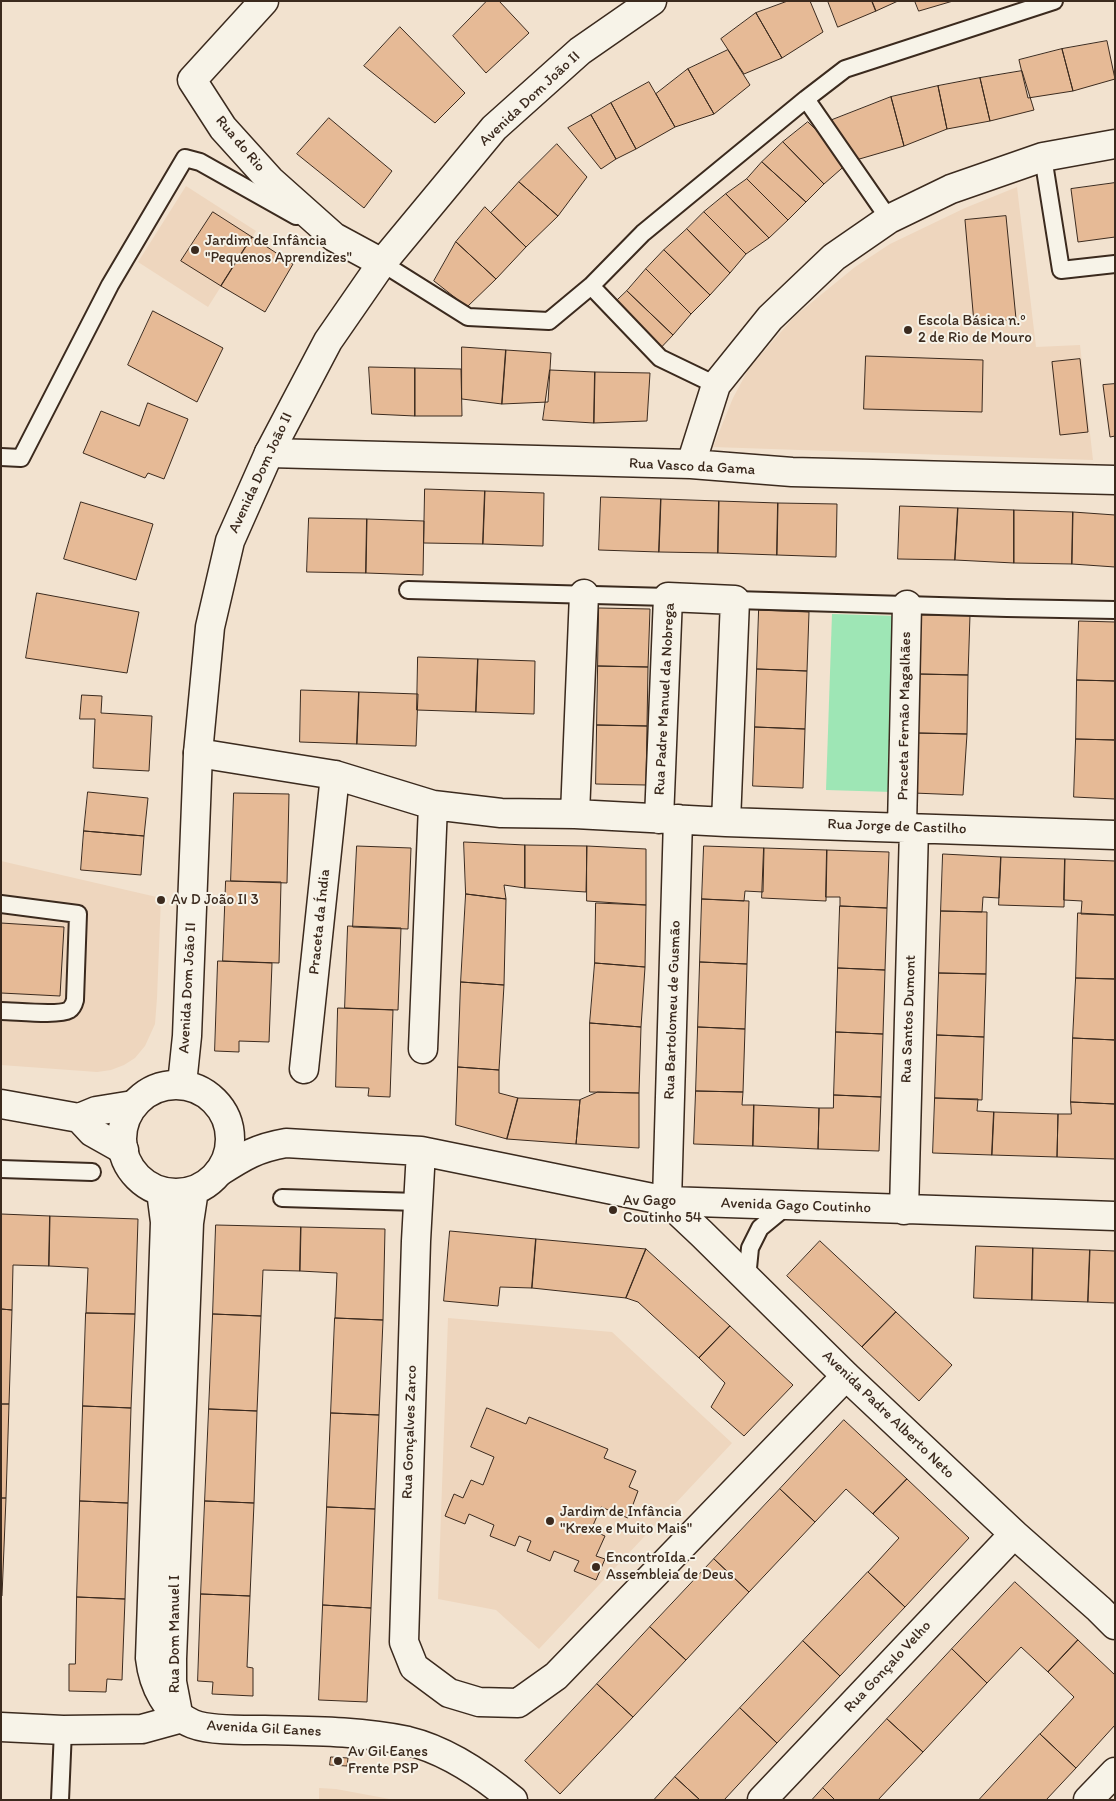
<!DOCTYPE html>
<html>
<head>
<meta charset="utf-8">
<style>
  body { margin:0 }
  #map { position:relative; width:1116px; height:1801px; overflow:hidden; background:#f2e2cf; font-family:Itim,sans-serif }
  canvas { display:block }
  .frame { position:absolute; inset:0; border:2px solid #3b2a1e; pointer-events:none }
</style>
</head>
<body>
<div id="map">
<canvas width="1116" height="1801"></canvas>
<div class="frame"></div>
</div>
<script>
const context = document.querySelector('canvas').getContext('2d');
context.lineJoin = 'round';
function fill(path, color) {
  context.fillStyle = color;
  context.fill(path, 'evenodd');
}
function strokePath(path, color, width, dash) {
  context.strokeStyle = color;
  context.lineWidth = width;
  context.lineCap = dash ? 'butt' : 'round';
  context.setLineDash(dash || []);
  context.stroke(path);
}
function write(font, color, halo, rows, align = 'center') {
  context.font = font + ' Itim,sans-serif';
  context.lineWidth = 4;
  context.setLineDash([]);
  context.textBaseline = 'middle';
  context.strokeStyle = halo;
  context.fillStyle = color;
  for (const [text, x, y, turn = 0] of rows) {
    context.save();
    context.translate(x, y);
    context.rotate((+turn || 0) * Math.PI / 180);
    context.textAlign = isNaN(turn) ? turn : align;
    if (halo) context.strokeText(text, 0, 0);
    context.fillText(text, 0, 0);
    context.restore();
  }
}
fill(new Path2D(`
  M186 186 256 231 208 307 138 262Z
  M1017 187 1036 347 1080 345 1093 460 713 447 733 398 749 368 795 316 855 267 890 244 965 208Z
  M1 861 161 898 157 998 155 1024 145 1046 135 1058 124 1065 111 1070 97 1072 1 1065Z
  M448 1318 612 1332 732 1443 539 1649 496 1610 438 1599Z
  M319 1788 336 1789 395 1800H319Z`), '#eed6be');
fill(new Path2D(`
  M832 614 898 616 892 792 826 790Z`), '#9ee6b5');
const building = new Path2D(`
  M487 1H499L529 33 486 73 453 36Z
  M788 1H810L823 32 782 58 756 13Z
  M828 1H872L876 11 838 27Z
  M872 1H898L876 11Z
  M915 1H953L919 11Z
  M756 13 782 58 744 74 721 39Z
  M400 27 465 93 435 123 364 66Z
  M1107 41 1115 79 1073 91 1062 49Z
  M1062 49 1073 91 1028 98 1019 60Z
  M728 50 750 85 714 114 688 69Z
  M688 69 714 114 675 127 656 94Z
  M1022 71 1034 110 990 121 980 78Z
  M980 78 990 121 947 129 938 86Z
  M649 82 675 127 636 149 611 103Z
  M938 86 947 129 904 146 891 97Z
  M891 97 904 146 856 160 827 122Z
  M611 103 636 149 616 159 591 115Z
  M591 115 616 159 601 169 568 128Z
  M329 118 392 171 364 208 297 154Z
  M808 122 849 162 824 184 783 142Z
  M783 142 824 184 806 202 762 162Z
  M557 144 587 177 558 216 519 182Z
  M762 162 806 202 788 220 747 179Z
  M747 179 788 220 769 238 726 194Z
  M519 182 558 216 526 247 491 213Z
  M1115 183V237L1078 242 1071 189Z
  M726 194 769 238 746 254 704 212Z
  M485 207 526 247 496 279 456 242Z
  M213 212 252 237 221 286 181 261Z
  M704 212 746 254 730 273 687 229Z
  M1006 216 1016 319 974 323 965 220Z
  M687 229 730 273 710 295 664 250Z
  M252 237 293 264 265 312 221 286Z
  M456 242 496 279 467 307 434 281Z
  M664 250 710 295 691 314 646 269Z
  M646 269 691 314 673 335 627 291Z
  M627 291 673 335 654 355 607 310Z
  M153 311 223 348 197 402 128 365Z
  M462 347 506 350 502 404 462 399Z
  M506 350 551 353 548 402 502 404Z
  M866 356 983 360 982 412 864 409Z
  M1080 359 1088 432 1060 435 1052 362Z
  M369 367 415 368V416L372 414Z
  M415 368 461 369 462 416H415Z
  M550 370 595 372 594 423 543 420Z
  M595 372 650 373 647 421 594 423Z
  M1115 384V436L1110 437 1103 385Z
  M148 403 188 419 164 479 148 473 145 478 83 453 101 411 139 426Z
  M425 489 485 491 483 544 424 543Z
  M485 491 544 493 543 546 483 544Z
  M601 497 661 499 659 552 599 550Z
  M661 499 719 501 718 553 659 552Z
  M719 501 778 503 777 555 718 553Z
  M81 502 153 524 136 580 64 559Z
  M778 503 837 504 836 557 777 555Z
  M900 506 958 508 955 560 898 559Z
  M958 508 1014 510V563L955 560Z
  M1014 510 1073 512 1072 564 1014 563Z
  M1073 512 1115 515V567L1072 564Z
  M309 518 367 519 366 573 307 572Z
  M367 519 424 521 423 575 366 573Z
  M37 593 139 612 127 673 26 658Z
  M599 608 650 609 648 667 598 666Z
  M759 610 809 612 807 671 757 669Z
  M918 615H970L968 675 918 674Z
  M1079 621 1115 622V681L1077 680Z
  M418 657 478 659 476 712 417 710Z
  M478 659 535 661 534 714 476 712Z
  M598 666 648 667 647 726 597 725Z
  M757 669 807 671 805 729 755 727Z
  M918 674 968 675 967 734 916 733Z
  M1077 680 1115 681V740L1076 739Z
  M301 690 359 692 357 744 300 742Z
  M359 692 418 694 416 746 357 744Z
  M82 695 102 696 101 713 152 716 149 771 93 768 95 719H80Z
  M597 725 647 726 646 785 596 784Z
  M755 727 805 729 803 788 753 786Z
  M916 733 967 734 963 795 913 793Z
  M1076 739 1115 740V799L1074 797Z
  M88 792 148 798 144 836 84 831Z
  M234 793 289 794 287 883 231 881Z
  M84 831 144 836 141 875 81 870Z
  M464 842 525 845V888L504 885 506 899 466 894Z
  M525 845 587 846 586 892 525 888Z
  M357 846 411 848 408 929 353 927Z
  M587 846 646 849V905L587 901Z
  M704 846 764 848 763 892 745 891 744 901 702 899Z
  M764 848 827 850 826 901 762 898Z
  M827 850 889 852 887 908 840 906V897H826Z
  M943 854 1001 857 999 898 983 897 982 912 941 911Z
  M1001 857 1065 859 1064 907 999 905Z
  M1065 859 1115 861V915L1081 914 1082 901 1064 900Z
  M226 881 281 882 279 963 223 961Z
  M466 894 506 899 504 985 461 982Z
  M702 899 749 901 747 964 700 962Z
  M596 903 646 905 645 967 595 963Z
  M840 906 887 908 885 970 838 968Z
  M941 911 987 912 986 974 939 973Z
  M1078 913 1115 915V979L1076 978Z
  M1 923 64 927 60 996 1 993Z
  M348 926 401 928 398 1010 345 1008Z
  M218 961 272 963 269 1042 239 1041V1052L215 1051Z
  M700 962 747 964 745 1029 698 1027Z
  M595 963 645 967 641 1027 590 1023Z
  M838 968 885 970 883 1034 836 1032Z
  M939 973 986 974 984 1037 937 1035Z
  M1076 978 1115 979V1040L1073 1038Z
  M461 982 504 985 499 1070 458 1067Z
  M338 1008 393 1010 390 1097 368 1096 369 1088 336 1087Z
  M590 1023 641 1027 639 1093 590 1092Z
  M698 1027 745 1029 743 1092 696 1091Z
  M836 1032 883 1034 881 1097 834 1095Z
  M937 1035 984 1037 982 1100 935 1098Z
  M1073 1038 1115 1040V1104L1071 1102Z
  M458 1067 499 1070V1093L518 1098 507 1139 456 1125Z
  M696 1091 743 1092 742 1105H754L753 1146 694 1144Z
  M598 1092 639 1093V1148L576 1144 580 1100Z
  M834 1095 881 1097 879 1151 818 1149 819 1108H833Z
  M518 1098 580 1100 576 1144 507 1139Z
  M935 1098 978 1099 977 1111 994 1112 992 1155 933 1153Z
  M1071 1102 1115 1104V1159L1057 1157 1058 1114H1071Z
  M754 1105 819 1108 818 1149 753 1146Z
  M994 1112 1058 1114 1057 1157 992 1155Z
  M1 1214 50 1216 49 1266 13 1265 12 1310 1 1309Z
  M50 1216 138 1219 135 1314 86 1313 88 1268 49 1266Z
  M216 1225 301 1227 300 1271 263 1270 261 1316 213 1314Z
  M301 1227 385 1229 383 1320 335 1318 337 1273 300 1271Z
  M450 1231 536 1239 532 1288 500 1287 498 1306 444 1301Z
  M536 1239 646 1249 626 1298 532 1288Z
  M820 1241 896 1312 862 1347 787 1276Z
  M976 1246 1033 1248 1032 1300 974 1298Z
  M1033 1248 1090 1250 1088 1302 1032 1300Z
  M646 1249 730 1326 699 1358 638 1302 626 1298Z
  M1090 1250 1115 1251V1303L1088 1302Z
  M1 1309 12 1310 9 1404H1Z
  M896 1312 952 1365 919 1401 862 1347Z
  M86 1313 135 1314 131 1408 83 1406Z
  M213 1314 261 1316 257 1411 209 1409Z
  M335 1318 383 1320 379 1415 331 1413Z
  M730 1326 793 1385 744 1436 711 1407 725 1383 699 1358Z
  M1 1404H9L6 1498H1Z
  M83 1406 131 1408 128 1503 80 1501Z
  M487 1408 526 1424 529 1417 608 1449 604 1458 636 1471 629 1487 638 1491 628 1518 601 1507 591 1530 605 1536 596 1556 605 1559 596 1580 574 1571 579 1561 554 1551 550 1561 527 1551 531 1541 519 1536 515 1546 490 1536 494 1525 469 1514 465 1524 445 1516 454 1494 463 1498 471 1480 483 1485 494 1457 471 1447Z
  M209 1409 257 1411 254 1503 205 1501Z
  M331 1413 379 1415 375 1509 327 1507Z
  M844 1420 907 1479 873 1514 846 1489 815 1522 780 1489Z
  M907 1479 969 1538 905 1607 868 1572 899 1538 873 1514Z
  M780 1489 815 1522 749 1592 714 1559Z
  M1 1498H6L2 1596H1Z
  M80 1501 128 1503 125 1599 77 1597Z
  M205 1501 254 1503 250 1596 201 1594Z
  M327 1507 375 1509 371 1608 323 1605Z
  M714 1559 749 1592 686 1660 650 1627Z
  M868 1572 905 1607 840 1676 803 1641Z
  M1015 1582 1078 1640 1048 1672 1021 1647 987 1683 952 1649Z
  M201 1594 250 1596 247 1667 253 1668V1696L212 1694 213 1682 198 1681Z
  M77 1597 125 1599 122 1680 107 1679 106 1692 69 1691V1664H75Z
  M323 1605 371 1608 367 1702 319 1700Z
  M650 1627 686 1660 633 1717 597 1684Z
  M1078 1640 1115 1675V1725L1076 1768 1040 1734 1074 1697 1048 1672Z
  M803 1641 840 1676 777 1743 740 1708Z
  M952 1649 987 1683 923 1752 887 1719Z
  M597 1684 633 1717 560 1794 525 1761Z
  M740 1708 777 1743 724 1800H700L675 1777Z
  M887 1719 923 1752 878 1800H835L823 1788Z
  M1040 1734 1076 1768 1046 1800H979Z
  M331 1757 348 1758 347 1766 330 1765Z
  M675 1777 700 1800H654Z
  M823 1788 835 1800H812Z`);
fill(building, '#e6ba96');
strokePath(building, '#3b2a1e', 1);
const lane = new Path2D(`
  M806 99 889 219
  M1043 157 1061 270 1115 264
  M382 263 468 317 549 321 591 286 643 233 806 99 845 69 1054 1
  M591 286 660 358 716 385
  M1 457 21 458 110 285 185 158 200 162 296 216
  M408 590 668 597
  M735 600 1007 608 1115 610
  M1 904 78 914 75 1000C74 1004 72 1008 69 1010 59 1016 15 1011 1 1011
  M1 1169 92 1172
  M282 1198 418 1202
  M747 1278 750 1248 760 1228 788 1205
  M60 1800 63 1730`);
const street = new Path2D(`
  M264 1 192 80 223 128 270 180 334 237 382 263
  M269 453 691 464 792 472 1115 480
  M691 464 716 385 770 318 834 257 889 219 951 189 1043 157 1115 144
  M198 753 335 775 433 805 501 813 575 814 726 822 1115 835
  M575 814 584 594
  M659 819 668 597 735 600 726 822
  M902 827 907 605
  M423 1049 433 805
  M304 1069 335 775
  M1 1104 79 1118 96 1111 133 1105
  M79 1118 92 1132 124 1150
  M421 1151 416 1241 404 1642 414 1667 449 1693 479 1702 518 1703 556 1676 846 1376
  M219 1172C244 1156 257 1148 286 1143L421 1151 667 1201 1115 1216
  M667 1201 702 1234 846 1376 1014 1534 1099 1609 1115 1625
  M667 1201 678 819
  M904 1210 914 828
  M1 1727 63 1730 142 1729 182 1718
  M762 1800 1014 1534
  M1088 1800 1115 1772`);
const secondary = new Path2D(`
  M182 1084 187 1036 198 753 210 627 230 541 269 453 328 341 382 263 494 128 580 51 652 1
  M122 1139a54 54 0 1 1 108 0a54 54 0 1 1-108 0Z
  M161 1191 165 1222 150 1658C153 1685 166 1713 193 1724 211 1731 245 1730 265 1730 313 1731 361 1731 408 1741 446 1750 484 1776 513 1800
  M177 1708 172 1682V1659L189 1223 194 1190`);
strokePath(lane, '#3b2a1e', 20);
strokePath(street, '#3b2a1e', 31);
strokePath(secondary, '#3b2a1e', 31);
strokePath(lane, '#f7f3e8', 16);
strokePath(street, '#f7f3e8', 28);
strokePath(secondary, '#f7f3e8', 28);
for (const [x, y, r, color] of [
  [195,250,5,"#3b2a1e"],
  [908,330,5,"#3b2a1e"],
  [161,900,5,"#3b2a1e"],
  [613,1210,5,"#3b2a1e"],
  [550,1521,5,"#3b2a1e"],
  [596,1567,5,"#3b2a1e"],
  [338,1761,5,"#3b2a1e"]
]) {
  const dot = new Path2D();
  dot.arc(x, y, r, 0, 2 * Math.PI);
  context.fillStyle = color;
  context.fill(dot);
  strokePath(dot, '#f7f3e8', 2);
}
write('15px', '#3b2a1e', '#f7f3e8', [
  ["Avenida Dom João II",530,99,-43],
  ["Rua do Rio",240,144,50],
  ["Rua Vasco da Gama",692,467,3],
  ["Avenida Dom João II",261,473,-65],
  ["Rua Padre Manuel da Nobrega",665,699,-87],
  ["Praceta Fernão Magalhães",905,716,-89],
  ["Rua Jorge de Castilho",897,827,2],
  ["Praceta da Índia",320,922,-84],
  ["Avenida Dom João II",188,988,-87],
  ["Rua Bartolomeu de Gusmão",673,1010,-88],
  ["Rua Santos Dumont",909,1019,-88],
  ["Avenida Gago Coutinho",796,1206,2],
  ["Avenida Padre Alberto Neto",888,1415,44],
  ["Rua Gonçalves Zarco",410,1432,-88],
  ["Rua Dom Manuel I",175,1634,-90],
  ["Rua Gonçalo Velho",888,1667,-47],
  ["Avenida Gil Eanes",264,1729,3]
]);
write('15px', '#3b2a1e', '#f7f3e8', [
  ["Jardim de Infância",205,241],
  ["\"Pequenos Aprendizes\"",205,258],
  ["Escola Básica n.º",918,321],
  ["2 de Rio de Mouro",918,338],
  ["Av D João II 3",171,900],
  ["Av Gago",623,1201],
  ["Coutinho 54",623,1218],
  ["Jardim de Infância",560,1512],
  ["\"Krexe e Muito Mais\"",560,1529],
  ["EncontroIda -",606,1558],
  ["Assembleia de Deus",606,1575],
  ["Av Gil Eanes",348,1752],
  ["Frente PSP",348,1769]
], 'left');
</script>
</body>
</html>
